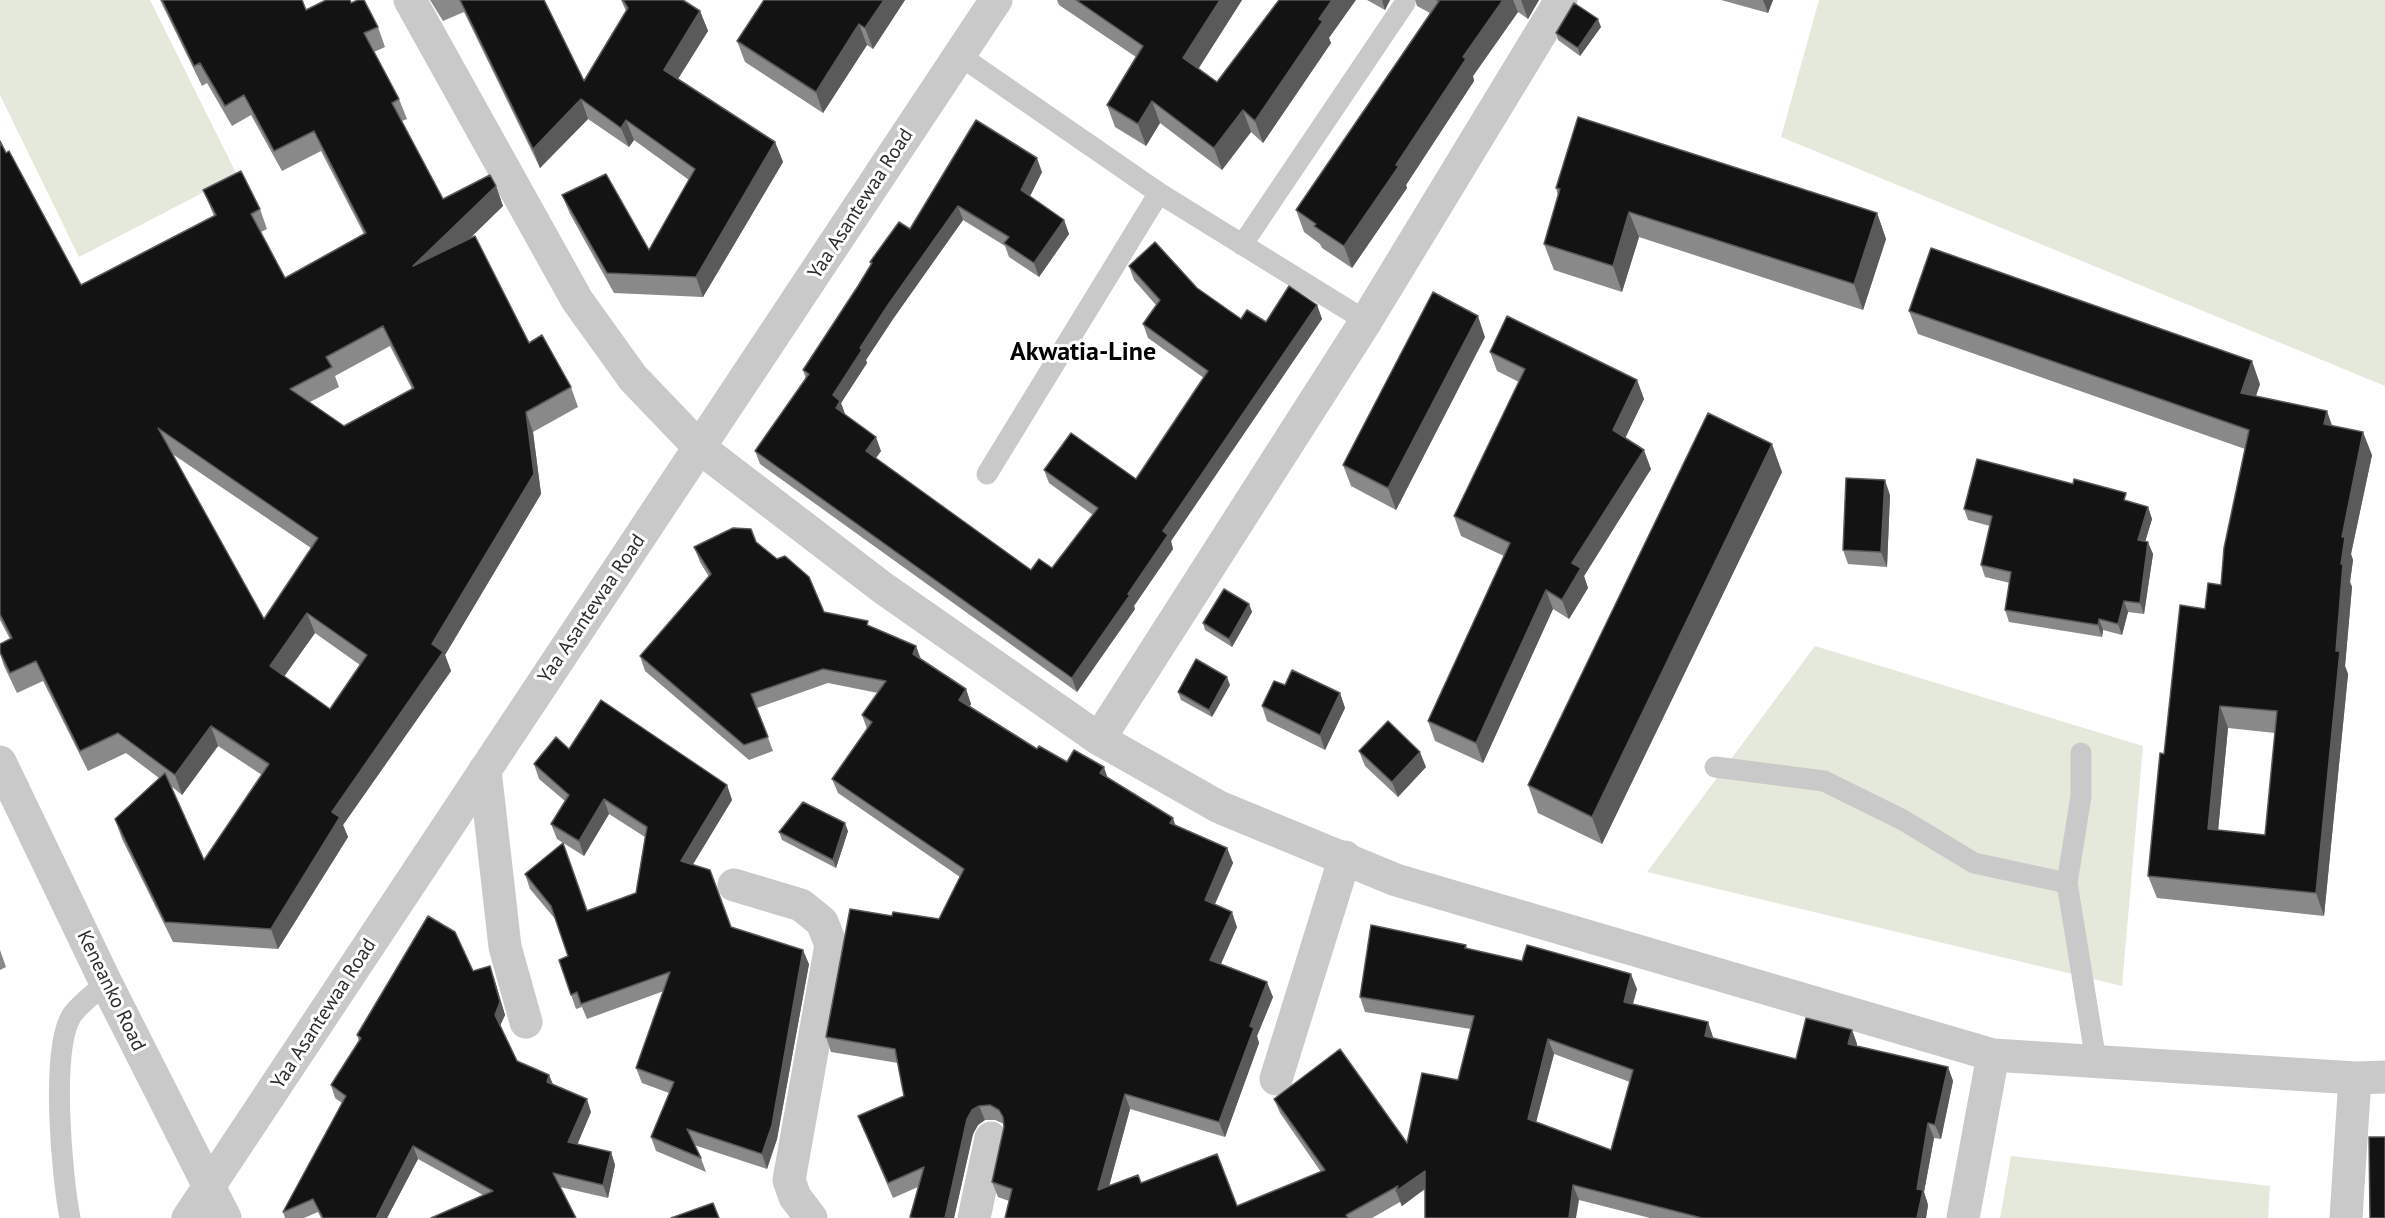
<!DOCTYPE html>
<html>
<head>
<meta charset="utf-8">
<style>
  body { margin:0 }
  canvas { display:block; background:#fff }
</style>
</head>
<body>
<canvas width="2385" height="1218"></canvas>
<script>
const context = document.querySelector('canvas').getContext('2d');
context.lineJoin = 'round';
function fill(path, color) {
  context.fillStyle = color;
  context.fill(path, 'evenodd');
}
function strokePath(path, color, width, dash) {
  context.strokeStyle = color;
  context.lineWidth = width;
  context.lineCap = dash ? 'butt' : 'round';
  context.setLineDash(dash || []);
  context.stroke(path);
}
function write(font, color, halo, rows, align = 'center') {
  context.font = font + ' "PT Sans",sans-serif';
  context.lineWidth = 6;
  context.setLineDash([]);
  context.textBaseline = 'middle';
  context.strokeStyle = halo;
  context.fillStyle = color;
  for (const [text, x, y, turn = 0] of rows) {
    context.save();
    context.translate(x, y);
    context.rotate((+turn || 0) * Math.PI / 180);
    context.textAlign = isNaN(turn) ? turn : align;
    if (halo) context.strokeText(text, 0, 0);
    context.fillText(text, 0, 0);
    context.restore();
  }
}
fill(new Path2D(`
  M0 0H150L237 175 79 257 0 95Z
  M1819 0H2385V386L1781 137Z
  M1815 646 2143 746 2122 986 1647 872Z
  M2011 1156 2270 1186 2268 1218H2000Z`), '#e5e9db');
strokePath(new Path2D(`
  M959 55 1159 193 987 474
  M1159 193 1366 321
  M1242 245 1405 3
  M2081 753V796L2067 883 2096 1061
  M1715 767 1824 781 1903 820 1974 863 2067 883
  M70 1218C62 1177 50 1049 72 1015 80 1004 95 993 106 983`), '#c9c9c9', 21);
strokePath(new Path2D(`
  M410 0 577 300 633 378 700 448 883 588 1099 739 1219 807 1396 880 1993 1055 2355 1078 2385 1077
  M1099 739 1366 321 1561 0
  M485 770 505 947 526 1022
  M734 885 801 905 822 922 831 945 789 1180 795 1197 811 1218
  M1276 1079 1345 857
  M974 1218 991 1138
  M1963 1218 1993 1055
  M2346 1218 2355 1078`), '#c9c9c9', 33);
strokePath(new Path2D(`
  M0 762 106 983 225 1218
  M188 1218 996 0`), '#c9c9c9', 33);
fill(new Path2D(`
  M160 0H302L306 10 351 3 378 27 385 47 374 52 399 99 407 119 402 121 443 199 496 186 503 206 469 239 529 343 571 387 578 407 533 432 541 494 445 655 451 671 343 825 348 837 278 949 173 942 122 839 115 819 159 778 126 753 88 771 43 681 17 693 4 666 0 654V644L10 639 0 620V141L81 285 214 216 203 190 260 209 267 229 261 232 285 278 364 234 321 151 282 171 251 115 232 126 207 83 202 86ZM390 346 412 389 344 426 310 402 339 387 335 376ZM171 453 311 548 264 619ZM315 633 360 665 330 709 284 677ZM218 746 262 775 204 860 171 786 182 795Z
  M430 0H544L584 81 626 11 621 0H683L700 11 708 31 678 79 775 142 783 162 703 297 614 293 570 214 562 195 649 250 689 180 634 140 629 147 588 119 540 168 464 12 443 21Z
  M905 0 873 49 867 45 823 113 745 62 737 41Z
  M1057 0H1242L1199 68 1217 82 1329 38 1331 43 1263 143 1251 132 1222 170 1160 123 1146 146 1115 127 1107 105 1136 57 1059 5Z
  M1367 0H1390L1385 10Z
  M1415 0H1539L1528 19 1518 12 1473 76 1474 81 1406 185 1407 188 1352 268 1322 248 1320 244 1304 232 1296 210 1430 13 1417 6Z
  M1721 0H1773L1768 13Z
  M1601 27 1580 56 1558 40 1556 33Z
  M976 120 1042 172 1030 196 1064 220 1069 234 1039 277 1009 257 1005 246 963 220 893 319 866 360 867 363 841 403 845 414 881 451 876 458 1031 570 1052 568 1093 515 1049 483 1044 470 1136 479 1204 378 1148 338 1143 324 1156 305 1134 280 1129 266 1197 288 1241 319 1266 322 1317 305 1322 319 1171 541 1173 549 1134 606 1135 609 1077 692 760 464 755 451 806 379 803 370 858 286 871 264 870 262 910 229Z
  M1556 188 1877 213 1886 239 1863 310 1639 237 1622 292 1554 270 1544 244 1558 196Z
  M1909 311 2260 384 2256 396 2332 425 2372 455 2351 554 2353 560 2350 582 2352 587 2345 666 2348 674 2324 916 2157 898 2148 876 2164 754 2205 609 2221 585 2245 449 1918 334ZM2228 728 2275 733 2265 835 2218 830Z
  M1485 337 1396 510 1351 486 1343 465Z
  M1490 352 1637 380 1644 399 1625 438 1651 469 1584 576 1588 588 1569 619 1553 609 1483 763 1435 741 1428 721 1504 556 1461 536 1454 516 1519 382 1497 371Z
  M1782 472 1602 844 1538 813 1528 785Z
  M1890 495 1887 567 1848 564 1843 550Z
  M2129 501 2148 507 2152 519 2145 542 2153 554 2144 614 2128 612 2122 635 2103 630 2102 637 2009 622 2005 610 2010 583 1985 577 1981 565 1990 526 1968 520 1964 509Z
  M756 543 824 612 870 626 916 646 921 659 966 689 971 704 970 706 1037 749 1108 778 1175 825 1227 848 1233 863 1215 904 1237 927 1221 964 1273 997 1257 1036 1259 1043 1225 1137 1130 1109 1109 1186 1141 1183 1237 1206 1321 1172 1280 1113 1274 1099 1407 1143 1458 1080 1471 1029 1365 1012 1360 997 1466 945 1467 948 1637 989 1633 1004 1708 1022 1713 1038 1796 1059 1852 1030 1857 1044V1046L1948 1067 1953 1081 1941 1139 1934 1138 1924 1192 1928 1205 1926 1218H1650L1579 1200 1425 1189 1402 1206 1400 1202 1372 1218H1005L1009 1201 998 1197 992 1182 1004 1127V1124L995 1120H985L978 1125 973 1134 954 1218H910L918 1187 893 1198 864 1131 858 1116 904 1096 898 1063 831 1052 826 1037 892 916 939 919 960 877 838 793 832 779 867 729 862 715 878 693 828 683 757 708 773 751 749 760 645 671 640 656 709 577 700 562 694 547ZM1554 1054 1630 1082 1611 1150 1536 1122Z
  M1249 604 1252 612 1232 647 1205 630 1203 623Z
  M1230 685 1212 717 1181 700 1178 692Z
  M1285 685 1340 693 1345 708 1325 750 1267 721 1262 706Z
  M569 749 727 785 732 800 692 865 731 927 809 964 777 1139 767 1169 694 1145 701 1158 706 1172 656 1151 651 1137 669 1093 642 1083 636 1068 664 991 587 1019 582 1007 576 1009 559 960 568 956 556 920 530 889 525 874 587 910 636 893 645 837 609 814 584 856 557 839 551 824 565 801 539 779 534 764Z
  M1359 751 1426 767 1398 797 1365 766Z
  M848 831 836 868 782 840 779 832Z
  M0 950 6 967 0 970Z
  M473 971 494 978 505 1015 500 1026 517 1061 549 1075 553 1084 591 1112 577 1144 611 1152 615 1165 608 1198 560 1187 483 1195 418 1159 387 1218H321L318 1212 304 1218H285L283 1212 342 1103 335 1098 331 1085 359 1041 357 1035Z`), '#898989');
fill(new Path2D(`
  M884 0H905L873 49 865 28Z
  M1220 0H1242L1191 80 1183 58Z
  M1332 0H1356L1329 38 1331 43 1263 143 1255 121 1319 19Z
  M1382 0H1390L1385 10Z
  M1503 0H1513L1518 12 1473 76 1474 81 1406 185 1407 188 1352 268 1344 246 1463 57Z
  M1521 0H1539L1528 19Z
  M1763 0H1773L1768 13Z
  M700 11 708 31 671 90 664 70Z
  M1598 19 1601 27 1580 56 1578 48Z
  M859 24 867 45 823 113 816 92Z
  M581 99 588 119 540 168 533 149Z
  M1152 101 1160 123 1146 146 1138 124Z
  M1243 110 1251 132 1222 170 1214 148Z
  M626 120 634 140 629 147 621 128Z
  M775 142 783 162 703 297 696 277Z
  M1037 158 1042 172 1026 204 1021 190Z
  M496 186 503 206 421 286 413 266Z
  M958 206 963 220 893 319 866 360 867 363 841 403 845 414 836 408 833 395 860 348 888 305Z
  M1629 212 1639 237 1622 292 1613 266Z
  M1877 213 1886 239 1863 310 1854 284Z
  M1064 220 1069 234 1039 277 1034 263Z
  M1317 305 1322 319 1171 541 1173 549 1134 606 1135 609 1077 692 1072 678 1128 594 1163 531Z
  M1478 316 1485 337 1396 510 1388 488Z
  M2252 361 2260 384 2249 416 2241 393Z
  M1637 380 1644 399 1620 449 1613 430Z
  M2327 411 2335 434 2324 424Z
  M526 412 533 432 541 494 445 655 451 671 343 825 348 837 278 949 271 929 332 812 432 644Z
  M2363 432 2372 455 2351 554 2353 560 2350 582 2352 587 2345 666 2348 674 2324 916 2316 893 2336 651 2342 537Z
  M876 437 881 451 871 465 866 451Z
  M1772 444 1782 472 1602 844 1592 817Z
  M1644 450 1651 469 1584 576 1588 588 1569 619 1562 600 1572 563Z
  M1885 480 1890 495 1887 567 1881 552Z
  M2148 507 2152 519 2142 552 2138 540Z
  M2148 542 2153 554 2144 614 2140 603Z
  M1546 590 1553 609 1483 763 1476 743Z
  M2124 601 2128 612 2122 635 2118 624Z
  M1249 604 1252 612 1232 647 1229 639Z
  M307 613 315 633 277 686 270 666Z
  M2099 619 2103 630 2102 637 2098 625Z
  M916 646 921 661 913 654Z
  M1227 677 1230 685 1212 717 1209 710Z
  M966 689 971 704 965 715 959 700Z
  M1340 693 1345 708 1325 750 1320 735Z
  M2220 706 2228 728 2216 852 2208 829Z
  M211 726 218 746 182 795 175 775Z
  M1420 752 1426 767 1398 797 1392 782Z
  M1104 767 1109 782 1100 773Z
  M727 785 732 800 686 876 681 861Z
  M604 799 609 814 584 856 579 841Z
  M1173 818 1178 833 1170 823Z
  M845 823 848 831 836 868 833 860Z
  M1227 848 1233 863 1210 915 1205 900Z
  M1232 912 1237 927 1216 975 1210 960Z
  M803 950 809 964 777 1139 767 1169 762 1154Z
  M490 966 494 978 505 1015 499 1028 495 1015Z
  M1631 974 1637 989 1629 1017 1624 1002Z
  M1267 982 1273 997 1257 1036 1259 1043 1225 1137 1219 1122 1250 1026Z
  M1708 1022 1713 1037 1710 1051 1705 1036Z
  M1852 1030 1857 1044 1853 1059 1848 1044Z
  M1548 1039 1554 1054 1533 1134 1528 1119Z
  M1948 1067 1953 1081 1941 1139 1935 1125Z
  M549 1075 554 1088 547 1082Z
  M1125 1094 1130 1109 1104 1205 1098 1190Z
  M587 1099 591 1112 573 1155 568 1142Z
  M979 1106 985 1120 978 1125 973 1134 954 1218H945L967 1119 972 1110Z
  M1928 1123 1934 1138 1924 1192 1928 1205 1926 1218H1917V1189Z
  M413 1146 418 1159 387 1218H376Z
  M611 1152 615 1165 608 1198 603 1185Z
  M1425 1171 1430 1185 1402 1206 1396 1191Z
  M1573 1185 1579 1200 1576 1218H1569Z`), '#5a5a5a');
const building = new Path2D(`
  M162 0H302L306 10 326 0H350L351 3 358 0H364L378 27 364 33 399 99 392 103 443 199 490 175 496 186 413 266 475 236 529 343 542 335 571 387 526 412 534 474 432 644 443 652 332 812 340 817 271 929 165 922 115 819 165 773 204 860 269 764 211 726 175 775 118 733 80 751 36 661 10 673 0 652V644L12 638 0 614V141L6 153 9 151 81 285 216 215 203 190 241 171 260 209 251 214 285 278 366 233 314 131 274 151 244 95 225 106 200 63 194 66ZM383 326 414 388 344 426 290 389 332 367 326 357ZM158 428 318 538 264 619ZM307 613 367 655 330 709 270 666Z
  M460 0H544L584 81 628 8 623 0H683L700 11 664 70 775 142 696 277 607 273 562 195 606 174 649 250 695 169 626 120 621 128 581 99 533 149Z
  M764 0H884L865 28 859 24 816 92 737 41Z
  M1076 0H1220L1183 58 1217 82 1279 0H1332L1319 19 1323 21 1255 121 1243 110 1214 148 1152 101 1138 124 1107 105 1143 46Z
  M1437 0H1503L1463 57 1466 59 1396 165 1399 166 1344 246 1314 226 1316 224 1296 210 1439 1Z
  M1574 3 1598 19 1578 48 1556 33Z
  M1578 117 1877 213 1854 284 1629 212 1613 266 1544 244 1560 189 1556 188Z
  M976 120 1037 158 1021 190 1064 220 1034 263 1004 243 1009 237 958 206 888 305 860 348 862 350 833 395 840 401 836 408 876 437 866 451 1031 570 1039 559 1052 568 1098 508 1044 470 1071 433 1136 479 1208 371 1143 324 1160 300 1129 266 1155 242 1197 288 1241 319 1247 310 1266 322 1289 286 1317 305 1163 531 1168 535 1128 594 1130 595 1072 678 755 451 809 374 803 370 858 286 872 263 870 262 899 222 910 229Z
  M1931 248 2252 361 2241 393 2327 411 2324 424 2363 432 2342 537H2345L2341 564H2343L2336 651H2340L2316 893 2148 876 2160 753 2164 754 2180 605 2205 609 2208 583 2221 585 2224 548 2249 430 1909 311ZM2220 706 2277 711 2265 835 2208 829Z
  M1433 292 1478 316 1388 488 1343 465Z
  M1507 316 1637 380 1613 430 1644 450 1572 563 1581 568 1562 600 1546 590 1476 743 1428 721 1510 543 1454 516 1525 369 1490 352Z
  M1708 413 1772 444 1592 817 1528 785Z
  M1977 459 2073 484 2074 479 2126 493 2124 500 2148 507 2138 540 2148 542 2140 603 2124 601 2118 624 2099 619 2098 625 2005 610 2011 572 1981 565 1992 516 1964 509Z
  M1846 478 1885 480 1881 552 1843 550Z
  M733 528 751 529 756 542 777 559 785 556 809 577 824 612 868 621 867 625 916 646 913 654 966 689 959 700 1037 749 1039 746 1067 762 1074 750 1104 767 1100 773 1173 818 1170 823 1227 848 1205 900 1232 912 1210 960 1267 982 1250 1026 1254 1028 1219 1122 1125 1094 1098 1190 1138 1175 1141 1183 1217 1154 1237 1206 1325 1170 1274 1099 1340 1049 1407 1143 1422 1073 1458 1080 1474 1016 1360 997 1371 925 1466 945 1465 948 1522 961 1527 945 1631 974 1624 1002 1708 1022 1705 1036 1796 1059 1806 1018 1852 1030 1848 1044 1948 1067 1935 1125 1928 1123 1917 1189 1923 1190 1917 1218H1702L1573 1185 1569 1218H1425V1171L1396 1191 1398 1186 1346 1215 1348 1218H1005L1012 1189 992 1182 1004 1127 1003 1117 999 1110 990 1105 979 1106 972 1110 967 1119 945 1218H913L910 1217 924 1167 888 1183 858 1116 904 1096 895 1049 826 1037 850 909 892 916 893 912 939 919 964 869 832 779 872 722 862 715 886 681 823 669 751 694 768 737 744 745 640 656 711 574 694 547ZM1548 1039 1633 1070 1611 1150 1528 1119Z
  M1224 589 1249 604 1229 639 1203 623Z
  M1196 659 1227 677 1209 710 1178 692Z
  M1292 670 1340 693 1320 735 1262 706 1274 681 1285 685Z
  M601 700 727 785 681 861 710 870 731 927 803 950 772 1125 762 1154 687 1129 701 1158 651 1137 674 1082 636 1068 670 972 581 1004 577 992 571 995 559 960 568 956 551 906 525 874 563 843 587 911 636 893 647 827 604 799 579 841 551 824 569 795 534 764 556 737 569 749Z
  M1388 721 1420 752 1392 782 1359 751Z
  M803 802 845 823 833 860 779 832Z
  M428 916 455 932 473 971 490 966 500 1002 495 1015 517 1061 549 1075 547 1082 587 1099 568 1142 611 1152 603 1185 553 1173 576 1218H431L493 1191 413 1146 376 1218H323L313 1199 283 1212 346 1096 331 1085 361 1038 357 1035Z
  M2369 1137H2385V1218H2370Z
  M713 1203 719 1218H671Z`);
fill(building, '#131313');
strokePath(building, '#5a5a5a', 1.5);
write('20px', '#2c2c2c', '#fff', [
  ["Yaa Asantewaa Road",861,204,-57],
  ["Yaa Asantewaa Road",592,609,-56],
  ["Keneanko Road",111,991,64],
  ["Yaa Asantewaa Road",324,1014,-57]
]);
write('bold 26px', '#000', '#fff', [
  ["Akwatia-Line",1083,353]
]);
</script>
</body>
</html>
